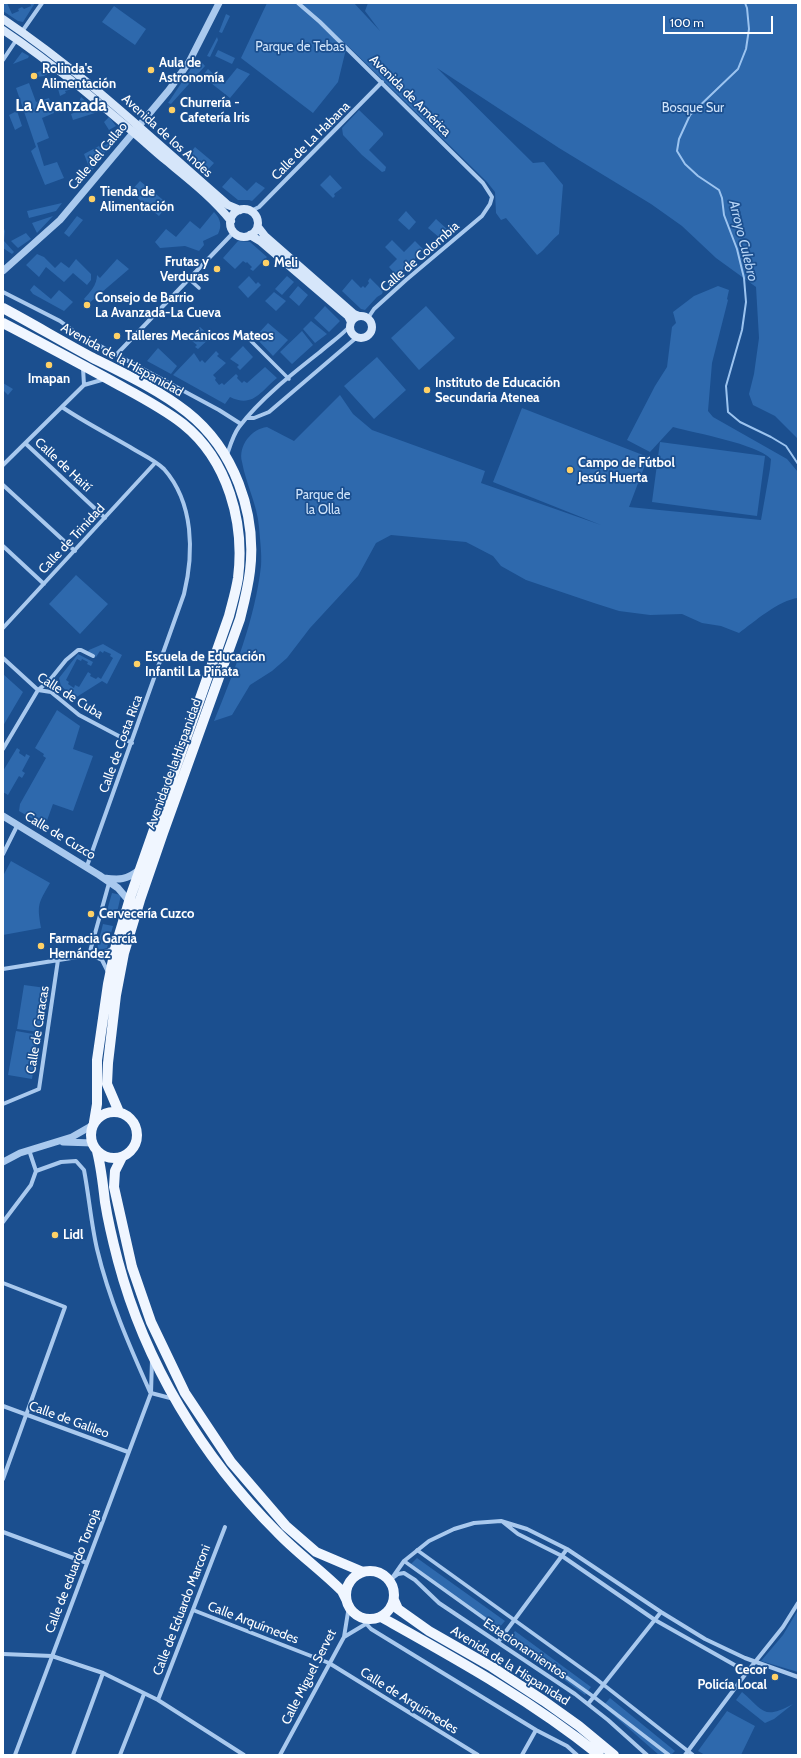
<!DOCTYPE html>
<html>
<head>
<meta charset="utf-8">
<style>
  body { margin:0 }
  #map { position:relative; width:801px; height:1758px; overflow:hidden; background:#1b4f8f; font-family:Cabin,sans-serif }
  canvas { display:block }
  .frame { position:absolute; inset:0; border:4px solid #fff; pointer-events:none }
  .scale { position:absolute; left:663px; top:16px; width:110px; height:18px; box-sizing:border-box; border:2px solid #fff; border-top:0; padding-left:5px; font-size:12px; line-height:14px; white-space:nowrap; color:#fff; -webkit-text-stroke:3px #1b4f8f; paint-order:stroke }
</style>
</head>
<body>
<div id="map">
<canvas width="801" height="1758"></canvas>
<div class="frame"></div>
<div class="scale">100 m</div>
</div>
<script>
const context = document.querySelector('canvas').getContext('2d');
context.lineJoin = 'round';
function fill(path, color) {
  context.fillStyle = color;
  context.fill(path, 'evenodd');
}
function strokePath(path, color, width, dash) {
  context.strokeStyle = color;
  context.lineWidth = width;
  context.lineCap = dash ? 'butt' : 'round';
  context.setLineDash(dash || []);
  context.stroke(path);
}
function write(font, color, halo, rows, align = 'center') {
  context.font = font + ' Cabin,sans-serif';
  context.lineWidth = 3.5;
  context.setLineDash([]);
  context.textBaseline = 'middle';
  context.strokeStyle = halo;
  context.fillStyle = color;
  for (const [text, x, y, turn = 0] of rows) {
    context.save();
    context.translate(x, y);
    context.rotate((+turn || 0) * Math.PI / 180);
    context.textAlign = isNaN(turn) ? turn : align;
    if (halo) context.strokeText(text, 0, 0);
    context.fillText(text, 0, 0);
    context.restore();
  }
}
fill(new Path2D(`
  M3 3H7L12 14 19 11 18 9 22 7 24 9 31 6 30 3H35L23 22 18 21 3 11Z
  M267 3H354L380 31 365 11 368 3H798V439L775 416 753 405 749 394 754 374 759 338 756 287 716 258 682 226 651 204 559 148 437 68 533 163 544 162 563 185 559 234C550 241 546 249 537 255L506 218 501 220 496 213 495 192 487 182 347 45 338 82 313 113 241 58Z
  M114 6 146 29 135 45 102 22Z
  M226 14 230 16 222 33 219 32Z
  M217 37 218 40 210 57 207 56Z
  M218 50 235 58 232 64 215 56Z
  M22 52 29 56 28 58 13 64Z
  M198 58 205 66 171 104 168 103Z
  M47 68 51 72 44 76 37 77 36 73Z
  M237 68 250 74 230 98 202 76 208 69 224 84Z
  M66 82 72 89 65 91 66 93 60 96 57 85Z
  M29 83 36 102 49 98 54 113 42 118 49 138 37 143 44 166 57 162 64 178 45 185 31 151 36 147 16 88Z
  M81 97 98 112 73 120 71 114 83 109 79 102Z
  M359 110 383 133V135L369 150 386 167 385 171 382 172 362 155 343 135 342 128Z
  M17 111 22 126 15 130 9 115Z
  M109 117 116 126 109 130 104 122Z
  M117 130 122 132 110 150 102 146 108 144 111 139 109 134Z
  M99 146 106 151 91 172 84 154Z
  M195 147 214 163 205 173 187 157Z
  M330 175 342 188 334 194 335 196 333 198 320 185Z
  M231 177 247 191 256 182 265 188 252 201 249 200H238L222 187Z
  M140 181 168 204 159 216 130 192Z
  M62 203 56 211 29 218 27 211Z
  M406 211 416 222 409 230 398 220Z
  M214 212C221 219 222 226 218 234L203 241 204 245 199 251 185 246 160 248 155 242 166 229 176 237 190 221 200 229Z
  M53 216 37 233 32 223Z
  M77 216 83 220 69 237 64 233Z
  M436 219 448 230 440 238 428 228Z
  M3 227 5 231 4 241 14 252 12 254 3 248Z
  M26 233 31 239 18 248 11 241Z
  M392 240 404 252 415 241 424 250 397 276 389 267 397 259 385 247Z
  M238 241 250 242 267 257 253 271 250 269 252 267 247 262 246 263 243 261 235 269 223 258Z
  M37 254 44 257 55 268 61 262 69 268 76 259 91 274V280L87 285 73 273 64 282 46 267 39 277 26 265Z
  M117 259 129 269 88 304 84 299C90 292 97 285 97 275L100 278Z
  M249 276 256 284 258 282 261 285 248 298 238 287Z
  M287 276 294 282 282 295 275 289Z
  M370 278 383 291 382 294 377 297 365 310 361 309 342 291 352 279 361 288 363 286 365 288 369 283 368 281Z
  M34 285 51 299 59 290 73 302 64 311 33 294 30 290Z
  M298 286 308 295 299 306 289 297Z
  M718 286 729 290 727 299 728 300 712 363 708 411 713 417 787 459 798 472V598C779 600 754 622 739 633L721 626 702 623 682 614 650 615 619 611 594 603 526 580 501 566 493 556 466 542 391 535 376 543 358 576 310 628 287 658 272 671 250 685 232 715 214 721C234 672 255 619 261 566 262 554 260 540 259 527 257 504 246 484 242 462 238 446 251 429 267 427L294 441 340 395 353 414 372 430 485 471 481 483 601 525 493 482 522 408 648 457 629 507 761 520 770 469 771 459C757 444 695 433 673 427L650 452 627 440 655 386 667 367 672 327 676 323 673 312 694 296Z
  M274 292 286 301 276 311 265 301Z
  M325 306 340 321 329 332 314 318Z
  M426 306 455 338 419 370 391 338Z
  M311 321 327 334 315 343 303 329Z
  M268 323 288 340 273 356 255 337Z
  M200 327 211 337 198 349 195 347 197 345 188 338Z
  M302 331 313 345 292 364 280 352Z
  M243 346 253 357 240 370 237 367 239 365 230 359Z
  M158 348 177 366 171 374 147 361Z
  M216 351 219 354 217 356 226 363 213 375 216 378 215 380 219 385 222 383 224 385 236 374 238 376 237 378 242 383 244 381 247 383 265 367 277 378C260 392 253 408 230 397L225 404 173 375 194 353 200 362 202 360 205 363Z
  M377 357 406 390 374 419 344 386Z
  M3 383 13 389 8 395 3 390Z
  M660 442 765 456 757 516 652 502Z
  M76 575 108 604 80 634 49 604Z
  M103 644 122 655 107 684 102 681 75 698 61 686 59 678 78 654 93 662 91 666 87 664 88 662 82 659 81 661 77 659 66 680 69 682 68 684 74 688 75 685 79 687 88 672 91 674 90 676 96 679 98 677 101 679 113 658 110 656 111 654 104 651 103 653 100 651 96 657 88 652 89 650Z
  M3 674 23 692 3 726Z
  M57 710 80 726 73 749 93 756 73 811 53 804 45 826 19 811 20 804 46 758 43 756 44 754 35 748Z
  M17 748 20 750 19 753 25 757 26 754 30 756 22 771 25 773 22 778 19 776 8 795 3 792V771Z
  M11 861 50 883C38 904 37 904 41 928L3 935V876Z
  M112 893 121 895 116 917 106 914Z
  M103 924 113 926 107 948 100 950 97 948Z
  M24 985 46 988 39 1032 17 1029Z
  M16 1031 39 1035 32 1079 8 1075Z
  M417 1558 505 1621 498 1629 409 1566Z
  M798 1610V1672L761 1661 783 1635Z
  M515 1631 591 1687 585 1695 509 1639Z
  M742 1692C764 1711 763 1720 793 1704L774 1719 765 1723 736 1700Z
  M610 1698 675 1751 671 1755H659L603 1706Z
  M727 1711 755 1726 741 1755H705L698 1751Z`), '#2e69ad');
strokePath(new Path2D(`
  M745 3 747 8 749 29 746 49 738 69 690 115 679 139 677 151 685 164 698 176 719 190 722 198 724 215 737 249 744 278 746 302 742 330 726 386 728 412 740 422 771 437 786 446 798 464`), '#9cc4f0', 2);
strokePath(new Path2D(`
  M189 279 199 288
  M244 334 289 379
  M417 1550 595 1678 693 1755
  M404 1561 594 1697 669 1755`), '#a9c9ee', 3.5);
strokePath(new Path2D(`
  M298 3 320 22 483 183 492 197 490 204 482 216 406 280 374 309 368 318
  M21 33 42 3
  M3 60 17 39
  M251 211 259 207 382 82
  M3 292 60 321 76 333 219 410 241 424
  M116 355 234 232
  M83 368 84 385
  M62 407C84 422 108 434 130 447 141 454 155 460 164 469 194 503 194 553 184 594L87 866
  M248 418H254L269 412 357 337
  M25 443 105 518
  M227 455C230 446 233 435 239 427 260 399 292 374 320 352 330 343 341 336 350 326
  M3 465 84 385 105 379
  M3 485 75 551
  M3 546 44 584
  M3 628 155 463
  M3 658 38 690 51 692 79 715 132 743
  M3 749 38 690 49 681 66 660 78 650H81L93 656
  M3 854 18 824
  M89 955 109 883
  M91 955 102 960 108 972
  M3 969 96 954 108 951 113 948
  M3 1104 39 1089 58 960
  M36 1171 61 1162 76 1161 84 1170C89 1196 91 1223 97 1249 109 1299 129 1345 150 1392
  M3 1222 31 1185 36 1171 29 1150
  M3 1283 65 1307 3 1479
  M151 1393 174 1399
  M3 1406 128 1452
  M503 1522 518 1534 562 1556 655 1620 747 1672
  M3 1532 87 1563
  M394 1577 398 1574 404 1573 415 1580 439 1603 575 1694 608 1720 647 1755
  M390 1581 404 1561 429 1541 454 1529 474 1523 501 1521 527 1529 567 1549 661 1612 705 1639 745 1658 798 1677
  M193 1610 329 1663 478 1755
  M360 1617 371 1629 536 1730 567 1746 577 1755
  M344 1637 374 1619
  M498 1642 567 1549
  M3 1654 52 1656 103 1673 158 1700 244 1755
  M158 1700 225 1527
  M588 1704 661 1612
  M15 1755 151 1393 152 1360
  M73 1755 103 1673
  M120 1755 144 1694
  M280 1755 344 1637 349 1606
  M522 1755 536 1730
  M685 1755 747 1672 783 1627 798 1603`), '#a9c9ee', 4);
strokePath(new Path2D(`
  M3 271 60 220 169 90 189 62 219 3
  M3 816 99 875 118 888 129 901
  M104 878C119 880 127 880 139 870
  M63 1142 93 1143
  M3 1162 20 1153 72 1137 93 1125`), '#a9c9ee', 7);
strokePath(new Path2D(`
  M3 19C85 74 154 141 228 205L240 210
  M3 30C60 68 112 114 164 159 187 178 212 197 231 221
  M230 223a14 14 0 1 1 28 0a14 14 0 1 1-28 0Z
  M258 227 265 236 354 314 359 316
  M250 235 260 241 342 311 348 316 351 322
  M350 327a11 11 0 1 1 22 0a11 11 0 1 1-22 0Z`), '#d6e6fa', 8);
strokePath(new Path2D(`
  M3 308C33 324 63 342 93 358 125 374 159 390 187 412 234 449 257 513 250 571 248 588 244 603 240 619L163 833 140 900 124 953 116 995 108 1063 107 1084 119 1112
  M3 323C38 341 73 360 108 379 133 393 160 406 183 424 228 460 245 523 238 578 236 591 232 604 229 616L131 895 116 945 108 984 97 1060V1104L94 1122
  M91 1135a23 23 0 1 1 46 0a23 23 0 1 1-46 0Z
  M97 1151C101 1167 103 1184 105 1202 108 1221 113 1242 118 1261 145 1363 202 1457 277 1532 297 1553 321 1570 342 1591L346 1599
  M122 1157 115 1171 114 1187 132 1267 151 1322 185 1393 231 1462 286 1526 316 1552 363 1572
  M346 1595a24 24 0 1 1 48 0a24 24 0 1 1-48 0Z
  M394 1600 398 1609 429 1631 492 1667 544 1701 579 1726 614 1755
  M381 1617C456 1659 531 1700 599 1755`), '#f0f6ff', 10);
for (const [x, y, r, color] of [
  [151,70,4,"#ffd166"],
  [34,76,4,"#ffd166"],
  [172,110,4,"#ffd166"],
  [92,199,4,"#ffd166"],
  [266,263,4,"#ffd166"],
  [217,269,4,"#ffd166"],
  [87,305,4,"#ffd166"],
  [117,336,4,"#ffd166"],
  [49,365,4,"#ffd166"],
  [427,390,4,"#ffd166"],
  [570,470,4,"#ffd166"],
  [137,664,4,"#ffd166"],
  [91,914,4,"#ffd166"],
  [41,946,4,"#ffd166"],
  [55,1235,4,"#ffd166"],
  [775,1677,4,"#ffd166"]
]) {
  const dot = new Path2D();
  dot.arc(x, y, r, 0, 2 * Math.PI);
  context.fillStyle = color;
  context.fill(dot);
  strokePath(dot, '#1b4f8f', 1.5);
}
write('13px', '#cfe3fa', '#1b4f8f', [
  ["Parque de Tebas",300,47],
  ["Bosque Sur",693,108],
  ["Parque de",323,495],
  ["la Olla",323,510]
]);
write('bold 13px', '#fff', '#1b4f8f', [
  ["Aula de",159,63],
  ["Astronomía",159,78],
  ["Rolinda's",42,69],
  ["Alimentación",42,84],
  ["Churrería -",180,103],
  ["Cafetería Iris",180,118],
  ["Tienda de",100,192],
  ["Alimentación",100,207],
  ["Frutas y",209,262,"right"],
  ["Verduras",209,277,"right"],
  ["Meli",274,263],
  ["Consejo de Barrio",95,298],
  ["La Avanzada-La Cueva",95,313],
  ["Talleres Mecánicos Mateos",125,336],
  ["Imapan",49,379,"center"],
  ["Instituto de Educación",435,383],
  ["Secundaria Atenea",435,398],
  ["Campo de Fútbol",578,463],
  ["Jesús Huerta",578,478],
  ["Escuela de Educación",145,657],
  ["Infantil La Piñata",145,672],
  ["Cervecería Cuzco",99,914],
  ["Farmacia García",49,939],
  ["Hernández",49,954],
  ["Lidl",63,1235],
  ["Cecor",767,1670,"right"],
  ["Policía Local",767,1685,"right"]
], 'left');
write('13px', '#fff', '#1b4f8f', [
  ["Avenida de América",410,96,45],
  ["Avenida de los Andes",167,136,42],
  ["Calle de La Habana",311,141,-45],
  ["Calle del Callao",98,156,-50],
  ["Calle de Colombia",420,257,-41],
  ["Avenida de la Hispanidad",122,360,29],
  ["Calle de Haití",63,465,43],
  ["Calle de Trinidad",72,539,-47],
  ["Calle de Cuba",70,696,32],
  ["Calle de Costa Rica",121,744,-70],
  ["Avenida de la Hispanidad",174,764,-70],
  ["Calle de Cuzco",60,836,31],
  ["Calle de Caracas",38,1030,-81],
  ["Calle de Galileo",69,1420,20],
  ["Calle de eduardo Torroja",73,1571,-69],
  ["Calle de Eduardo Marconi",182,1610,-69],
  ["Calle Arquímedes",253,1623,21],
  ["Estacionamientos",525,1649,34],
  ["Avenida de la Hispanidad",510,1666,32],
  ["Calle Miguel Servet",309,1677,-63],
  ["Calle de Arquímedes",409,1701,32]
]);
write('italic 14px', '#b5d3f5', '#1b4f8f', [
  ["Arroyo Culebro",743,241,76]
]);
write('bold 17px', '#fff', '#1b4f8f', [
  ["La Avanzada",61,106]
]);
</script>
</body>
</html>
